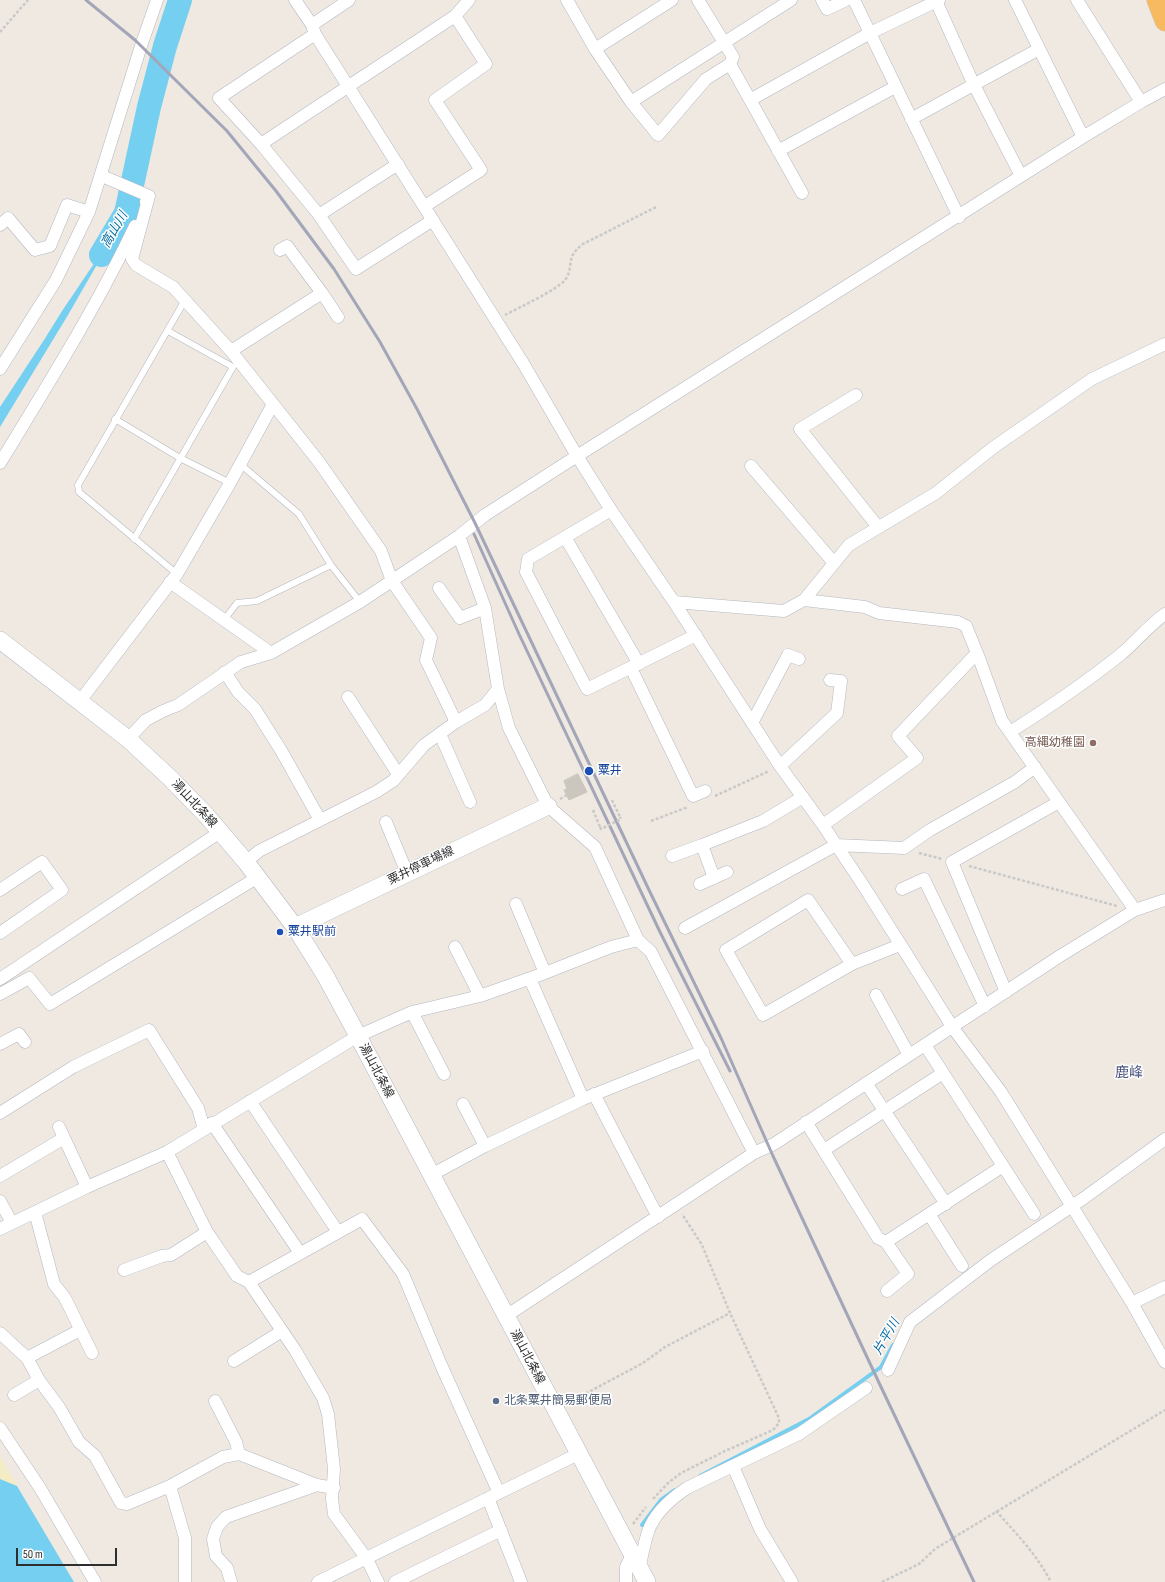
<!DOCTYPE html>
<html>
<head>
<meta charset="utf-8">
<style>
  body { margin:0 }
  #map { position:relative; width:1165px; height:1582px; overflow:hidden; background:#efe9e1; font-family:"Sofia Sans Condensed",sans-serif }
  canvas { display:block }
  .scale { position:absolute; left:16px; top:1548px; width:101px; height:18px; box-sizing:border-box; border:2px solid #2e2e2e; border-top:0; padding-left:5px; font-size:12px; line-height:14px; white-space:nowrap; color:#2e2e2e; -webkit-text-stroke:3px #fff; paint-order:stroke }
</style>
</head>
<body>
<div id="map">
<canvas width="1165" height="1582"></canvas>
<div class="scale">50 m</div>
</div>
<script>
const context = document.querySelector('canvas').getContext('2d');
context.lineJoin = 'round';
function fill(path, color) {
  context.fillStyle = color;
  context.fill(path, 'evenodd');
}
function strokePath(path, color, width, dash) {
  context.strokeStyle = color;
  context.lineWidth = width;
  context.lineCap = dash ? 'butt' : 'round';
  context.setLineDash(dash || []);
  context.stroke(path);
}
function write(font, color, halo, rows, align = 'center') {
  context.font = font + ' "Sofia Sans Condensed","Noto Sans JP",sans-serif';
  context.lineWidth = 3;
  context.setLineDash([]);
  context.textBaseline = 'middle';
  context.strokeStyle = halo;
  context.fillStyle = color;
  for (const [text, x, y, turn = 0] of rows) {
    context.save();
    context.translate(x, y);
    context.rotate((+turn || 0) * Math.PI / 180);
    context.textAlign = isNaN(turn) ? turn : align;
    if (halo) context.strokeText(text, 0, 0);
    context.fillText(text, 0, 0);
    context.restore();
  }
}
fill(new Path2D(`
  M0 1457 17 1486 0 1479Z`), '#f3ecc5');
fill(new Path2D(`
  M118 228 68 315 0 427V407L44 340 62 311Z
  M0 1479 17 1486 74 1582H0Z`), '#75cff0');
strokePath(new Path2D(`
  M700 1476 809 1419 881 1367 893 1345
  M642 1525 661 1500 675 1490`), '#75cff0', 4);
strokePath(new Path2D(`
  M101 255 126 213 149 107 165 46 180 0`), '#75cff0', 24);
const building = new Path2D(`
  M578 774 587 792 569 800 564 790 567 789 564 781Z`);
fill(building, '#cbc7bf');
strokePath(building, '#cbc5ba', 1);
const service = new Path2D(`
  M115 419 180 458 230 483
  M240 464 299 514 331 565 360 602
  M134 539 233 367 168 331
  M177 574 79 492 78 485 185 300
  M224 620 237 603 257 601 331 565`);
const minor = new Path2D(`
  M295 0 312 25 315 34 523 363 577 456 611 510 674 602 780 766 823 825 863 885 953 1028 1001 1092 1132 1303 1165 1362
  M567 0 595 49 631 102 791 0
  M698 0 733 57 730 64 802 193
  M822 0 827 9 846 0
  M854 0 959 217
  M1015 0 1083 137
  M1077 0 1141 102
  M936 1 974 85 1021 176
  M312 25 349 0
  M315 34 219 98 261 144 319 215 356 269 433 220
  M595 49 672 0
  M750 100 870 33 939 0
  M631 102 658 135 706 79 730 64
  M911 119 1039 49
  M261 144 455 16 469 0
  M778 151 895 87
  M102 176 149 196 146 202
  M149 196 132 259 136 265 173 287 231 351 319 462 381 551 392 581 431 638 426 660 456 722
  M425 206 481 170 435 100 486 64 455 16
  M319 215 398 164
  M0 225 8 218 35 250 50 246 67 205 89 212
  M322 293 338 317
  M231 351 322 293 287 246 280 250
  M0 369 56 280 89 212 141 46 157 0
  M856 395 800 429 878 527
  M0 463C47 386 96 308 135 226
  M751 466 834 563
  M611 510 528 559 526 572 587 689 696 635
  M459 536 485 608 498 689 509 728 548 806 595 847 638 940 651 952 754 1153
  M565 537 639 664
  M170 582 271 653
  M439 588 460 618 485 608
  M804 600 865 607 879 613 958 622 966 626 979 658 1002 721 1135 910
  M674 602 784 611 804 600 849 545 936 493 994 447 1092 379 1165 344
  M631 668 693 796 705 791
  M225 672 238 692 255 709 282 752 320 820
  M348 697 398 774
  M80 701 177 574 230 483 273 404
  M752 723 788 655 799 659
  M1010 732C1048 708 1085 683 1120 655 1136 642 1148 626 1165 614
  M440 734 470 802
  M128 739 146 720 163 711 178 705 241 662 271 653 360 602 459 536 485 515 577 456 1083 137 1141 102 1165 89
  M780 766 837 713 841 681 830 680
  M386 822 407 873
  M823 825 917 758 898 736 977 653
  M672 856 702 845
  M246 862 259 851 376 792 393 781 424 745 456 722 485 705 498 689
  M714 878 702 845 763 821 803 797
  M700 884 727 872
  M902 889 924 879 985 1006
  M0 890 42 862 62 890 0 933
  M516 904 545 973
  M685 928 836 845 904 848 930 830 1015 782 1035 767
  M455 947 480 996
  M852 964 808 900 726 950 763 1015 852 964 900 945
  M0 979 220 832
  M530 979 583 1099
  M1006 992 952 862 1059 802
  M0 994 29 978 50 1004 258 877
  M876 995 909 1055
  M412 1012 444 1074
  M0 1044 19 1034 25 1042
  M925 1045 1034 1214
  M866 1083 946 1204
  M594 1094 658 1217
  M250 1101 338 1232
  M463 1104 485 1146
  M0 1113 73 1067 149 1030 198 1108 204 1129
  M806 1122 878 1238 886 1242 1003 1166
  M212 1123 300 1253
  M59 1127 87 1187
  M824 1150 943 1073
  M167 1152 207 1232 237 1276 249 1282 295 1350 323 1398 328 1414 334 1469 332 1499 334 1514 367 1559 378 1582
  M431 1175 485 1146 583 1099 703 1051
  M0 1176 64 1138
  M0 1201 12 1223
  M35 1212 54 1284 65 1298 92 1353
  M929 1214 962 1266
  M0 1229 87 1187 167 1152 358 1036 412 1012 480 996 545 973 611 947 638 940
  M886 1242 908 1274 887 1291
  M124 1270 162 1256 171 1255 207 1232
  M249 1282 362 1219 403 1274 442 1367 499 1493
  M1132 1303 1165 1287
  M506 1316 754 1153 774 1144 1060 956 1135 910 1165 900
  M0 1333 27 1358 39 1380 59 1407 79 1442 95 1456 121 1503 127 1504 170 1486 223 1457 239 1454 317 1485 334 1488
  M27 1358 80 1330
  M234 1361 282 1331
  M888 1370 910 1322 991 1260 1084 1198 1165 1139
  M14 1395 39 1380
  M215 1401 236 1442 239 1454
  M0 1428 40 1488 95 1582
  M733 1466 760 1529 792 1582
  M170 1486 185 1538V1582
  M488 1498 521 1582
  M639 1569C642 1557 644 1544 648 1532 654 1514 672 1498 687 1488L799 1434 866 1388
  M231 1582 227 1568 216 1556 213 1539 217 1527 226 1517 317 1485
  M318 1582 578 1454
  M395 1582 501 1530
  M626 1582V1567L632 1555`);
const secondary = new Path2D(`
  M0 640 128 739 170 778 206 815 246 862 295 927 325 975 358 1036 647 1582
  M295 927 548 806`);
const trunk = new Path2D(`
  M1157 0 1165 21`);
strokePath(service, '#b4b7c1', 7);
strokePath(minor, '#b4b7c1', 13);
strokePath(secondary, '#b4b7c1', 18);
strokePath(trunk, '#c9c9c9', 21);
strokePath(new Path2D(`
  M0 32 28 0
  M505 315C518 308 557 290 565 280 575 266 564 258 583 244L656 207
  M715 796 769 771
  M560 799 567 795
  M612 800 620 817
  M593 810 600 827
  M651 821 688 807
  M919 853 942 859
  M969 866 1117 906
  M568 1403 643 1363 665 1347 730 1313
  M653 1499 668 1483 681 1473 725 1451 773 1430 779 1423V1418L730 1313 702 1245 682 1214
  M996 1511C1016 1533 1037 1555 1051 1582
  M633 1524 646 1507
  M882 1582 919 1564 935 1549 953 1538 1165 1410`), '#c9c9c9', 2.5, [3, 2]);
strokePath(service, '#fff', 6);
strokePath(minor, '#fff', 12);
strokePath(secondary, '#fff', 17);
strokePath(trunk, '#f8ba60', 20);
strokePath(new Path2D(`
  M86 0 135 40 227 131 276 191 334 269 380 342 417 409 475 523 649 890 721 1038 773 1156 881 1387 974 1582
  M474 534 519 634 660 932 730 1071`), '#a3a6b8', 3);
strokePath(new Path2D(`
  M600 827 601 829 621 819 620 817`), '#c9c9c9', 2.5, [3, 2]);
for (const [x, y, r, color] of [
  [1093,743,4,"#8d6e63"],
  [589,771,5,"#1a4fb4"],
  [280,932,4,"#1a4fb4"],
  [496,1401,4,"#5c6f8a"]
]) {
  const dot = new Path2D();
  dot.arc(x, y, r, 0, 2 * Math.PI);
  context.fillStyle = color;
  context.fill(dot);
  strokePath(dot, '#fff', 1.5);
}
write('12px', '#785e54', '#fff', [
  ["高縄幼稚園",1085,743]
], 'right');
write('12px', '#164399', '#fff', [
  ["粟井",598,771],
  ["粟井駅前",288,932]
], 'left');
write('12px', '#2e2e2e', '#fff', [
  ["湯山北条線",194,804,47],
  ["粟井停車場線",421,866,-26],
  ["湯山北条線",376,1071,62],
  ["湯山北条線",527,1357,62]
]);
write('12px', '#4e5e75', '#fff', [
  ["北条粟井簡易郵便局",504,1401]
], 'left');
write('italic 13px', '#0d6fa3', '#fff', [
  ["高山川",115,230,-60],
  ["片平川",887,1337,-60]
]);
write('14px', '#4d5680', '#fff', [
  ["鹿峰",1129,1073]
]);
</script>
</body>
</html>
